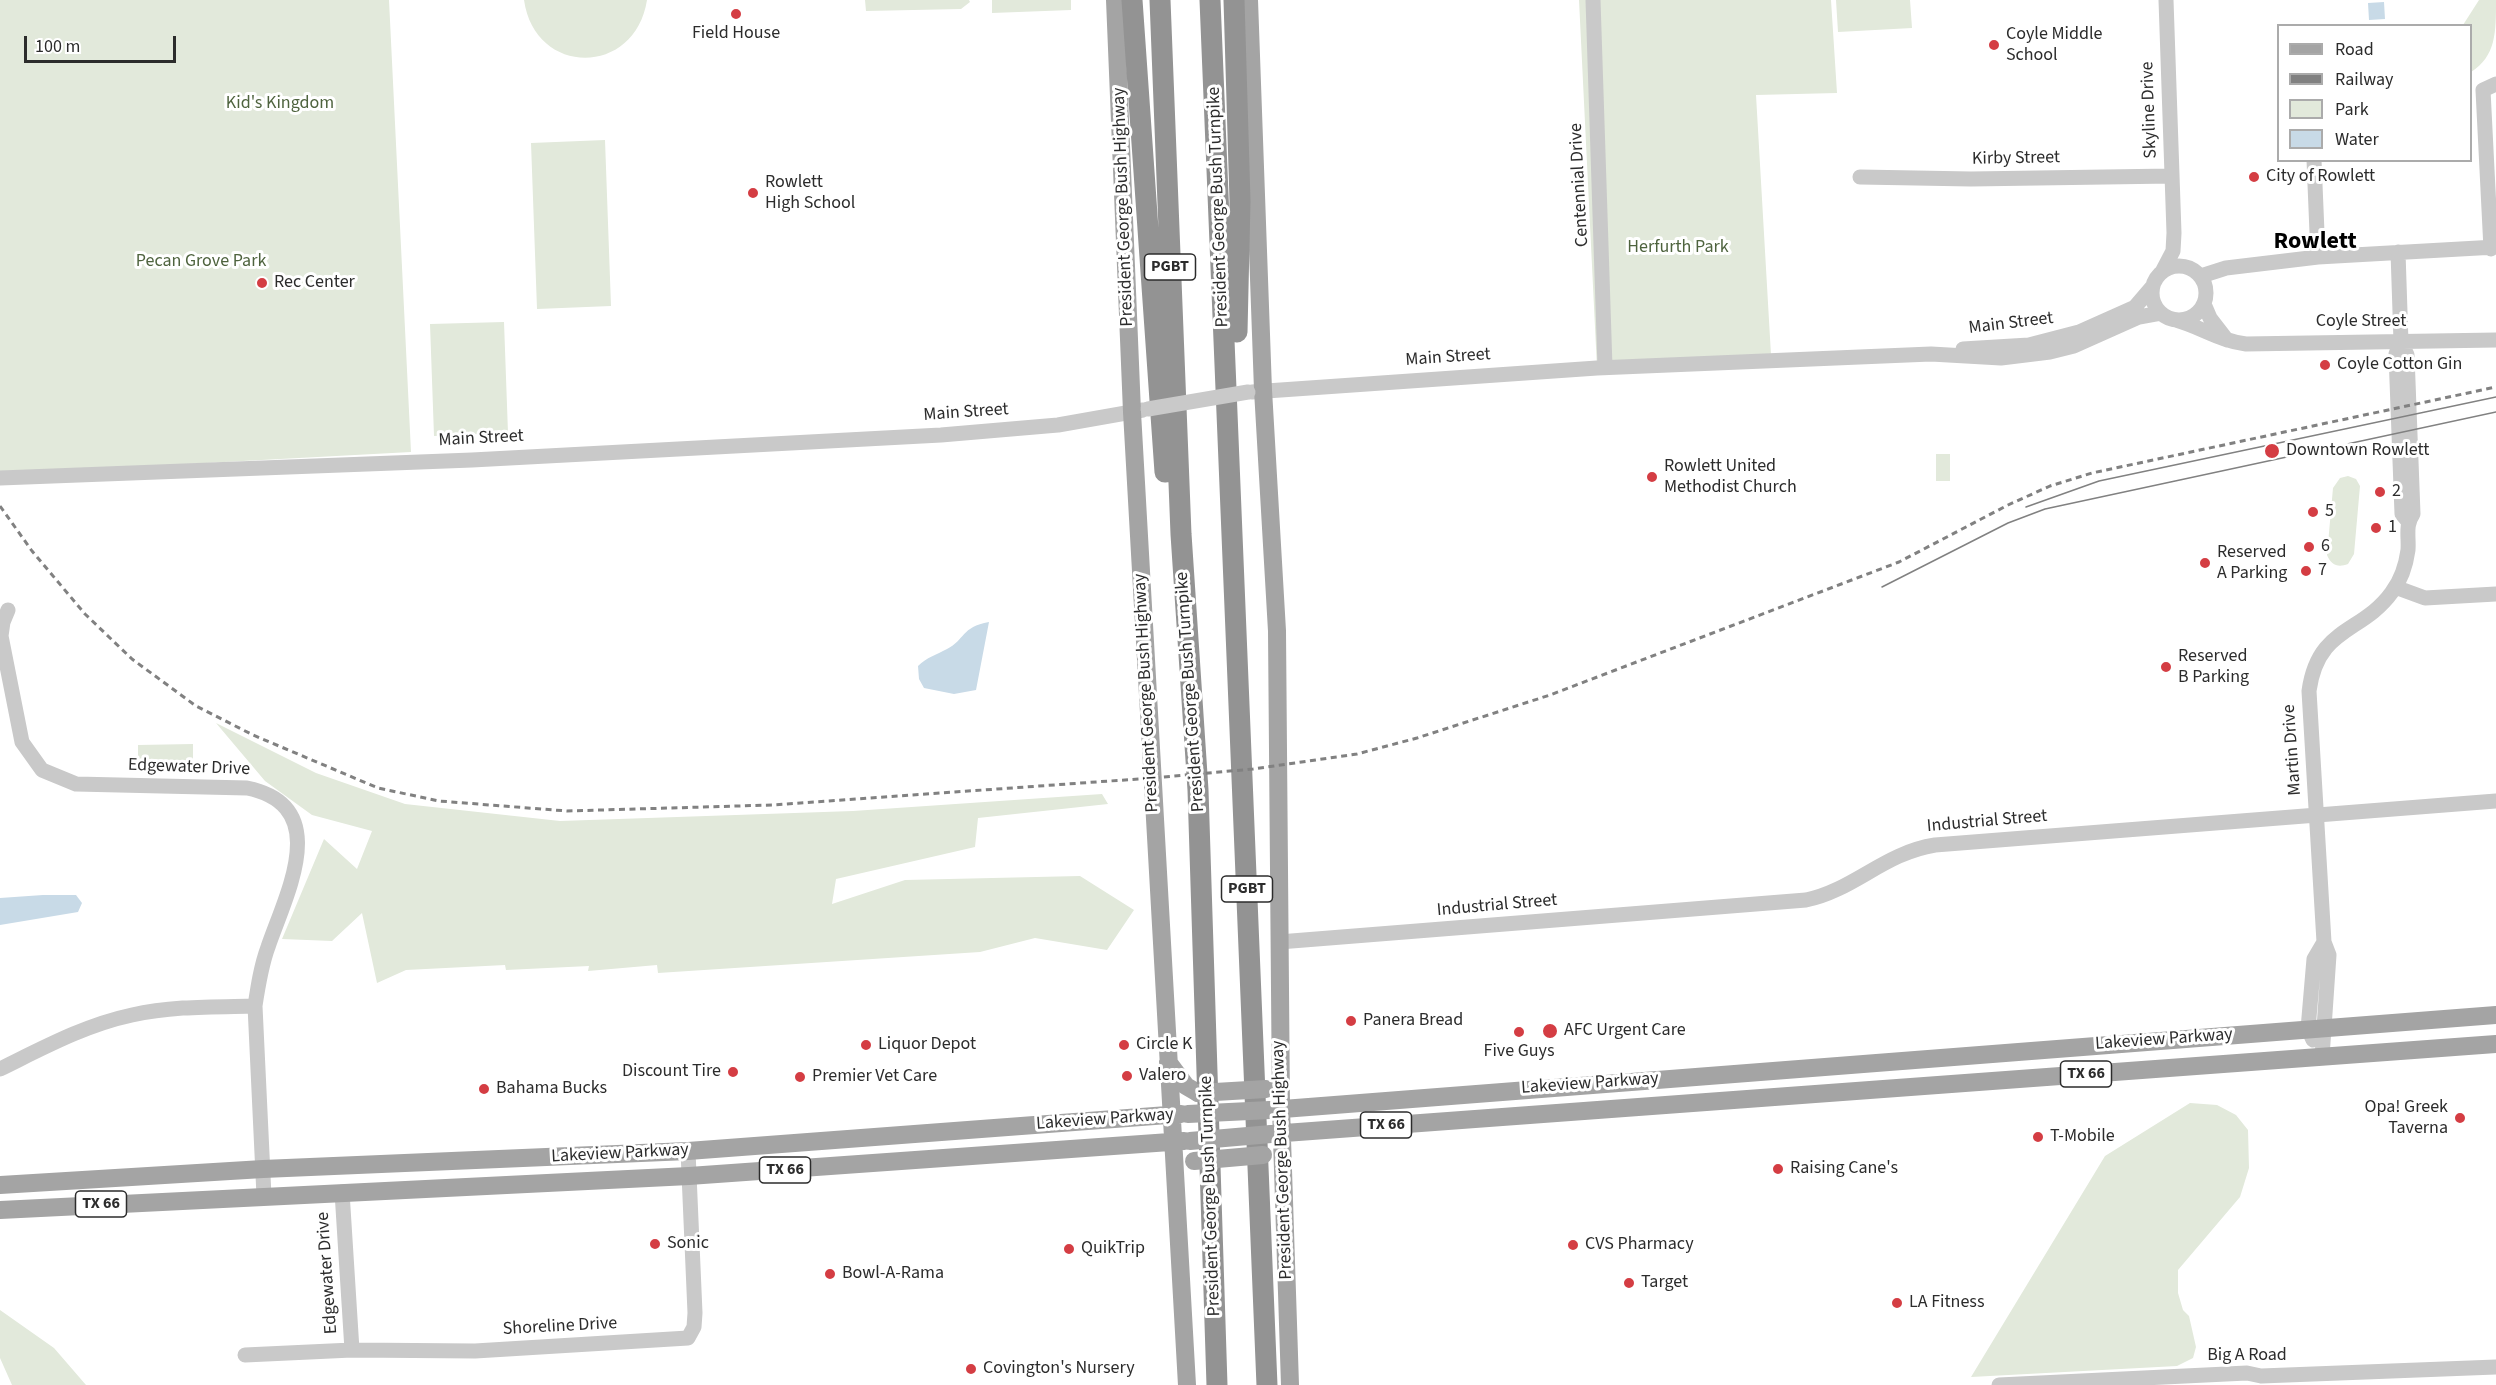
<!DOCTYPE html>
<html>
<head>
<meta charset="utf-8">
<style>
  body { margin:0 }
  #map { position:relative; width:2496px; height:1385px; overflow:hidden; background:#fff; font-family:"Source Sans 3",sans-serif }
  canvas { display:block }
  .legend { position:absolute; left:2277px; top:24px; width:195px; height:138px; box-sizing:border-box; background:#fff; border:2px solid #ababab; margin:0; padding:8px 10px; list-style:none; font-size:18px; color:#2c2c2c }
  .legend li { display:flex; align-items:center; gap:12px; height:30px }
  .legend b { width:30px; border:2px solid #ababab }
  .scale { position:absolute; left:24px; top:36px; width:152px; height:27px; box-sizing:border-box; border:3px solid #2c2c2c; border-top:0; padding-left:8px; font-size:18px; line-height:21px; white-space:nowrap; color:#2c2c2c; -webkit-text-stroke:4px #fff; paint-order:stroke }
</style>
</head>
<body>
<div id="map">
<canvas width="2496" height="1385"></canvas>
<ul class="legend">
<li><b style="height:8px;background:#a4a4a4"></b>Road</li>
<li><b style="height:8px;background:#818181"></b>Railway</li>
<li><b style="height:16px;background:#e2e9db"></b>Park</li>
<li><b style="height:16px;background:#c8dae7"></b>Water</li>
</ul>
<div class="scale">100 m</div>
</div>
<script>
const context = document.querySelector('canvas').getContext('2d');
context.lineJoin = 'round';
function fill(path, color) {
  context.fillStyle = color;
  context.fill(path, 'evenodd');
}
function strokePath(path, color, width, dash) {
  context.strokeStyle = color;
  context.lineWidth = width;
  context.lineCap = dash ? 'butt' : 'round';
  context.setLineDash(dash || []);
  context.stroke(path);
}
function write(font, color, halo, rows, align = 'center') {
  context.font = font + ' "Source Sans 3",sans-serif';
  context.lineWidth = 6;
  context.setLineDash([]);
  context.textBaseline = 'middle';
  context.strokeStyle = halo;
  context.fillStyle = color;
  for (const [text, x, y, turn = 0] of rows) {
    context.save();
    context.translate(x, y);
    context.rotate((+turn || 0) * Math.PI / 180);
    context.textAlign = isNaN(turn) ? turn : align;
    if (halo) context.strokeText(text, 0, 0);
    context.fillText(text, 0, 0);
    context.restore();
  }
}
fill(new Path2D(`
  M0 0H389L411 452 0 474Z
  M524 0H647C635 77 535 77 524 0Z
  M865 0H969L970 2 961 9 866 11Z
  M992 0H1071V10L992 13Z
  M1579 0H1831L1837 93 1756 95 1771 355 1597 368Z
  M1836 0H1910L1912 28 1838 32Z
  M2479 0H2496C2496 33 2496 56 2471 72L2470 26 2463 25Z
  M605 140 611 306 537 309 531 143Z
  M504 322 508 433 434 436 430 324Z
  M1936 454H1950V481H1936Z
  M2348 476 2356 479 2360 486 2354 554 2348 564C2338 568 2331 565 2327 555L2333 488 2340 478Z
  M216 723 316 773 405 804 560 821 853 811 1102 794 1108 804 978 818 975 847 836 879 832 904 905 880 1080 876 1134 910 1107 950 1035 938 980 952 658 973 657 965 588 971 589 966 506 970 505 965 406 970 377 983 362 913 332 941 282 939 324 839 357 869 372 831 312 815 265 781Z
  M193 744V769H138V745Z
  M2190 1103 2217 1105 2236 1115 2248 1130 2249 1168 2240 1197 2178 1270V1293L2183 1310 2189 1316 2196 1347 2193 1358 2177 1366 1971 1377 2105 1156Z
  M0 1310 54 1348 86 1385H12L0 1358Z`), '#e2e9db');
fill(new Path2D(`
  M2384 2 2385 19 2369 20 2368 3Z
  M989 622 976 690 954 694 924 688 919 679 918 666C927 657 936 655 947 649 965 640 961 627 989 622Z
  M43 895H76L82 903 78 912 0 925V898Z`), '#c8dae7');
strokePath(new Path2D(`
  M1593 0 1605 367
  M2314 160 2318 257
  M1860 177 1971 179 2172 176
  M2491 249 2483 90 2496 84
  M2152 293a27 27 0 1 1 54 0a27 27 0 1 1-54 0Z
  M2162 272 2173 251 2174 233 2166 0
  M2201 276 2226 268 2318 257 2496 247
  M2204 304 2210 318 2227 340
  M2176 320C2201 327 2220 341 2246 344L2496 340
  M2401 342 2396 354 2402 514 2408 521
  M1963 349 2029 345 2079 332 2135 307 2153 286
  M1252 392 1597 368 1931 354 2001 358 2050 352 2074 346 2139 317 2161 313
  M0 478 472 460 941 435 1058 425 1143 410
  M2395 587 2425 598 2496 594
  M8 610 3 622 1 636 22 742 42 770 76 784 247 788C334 806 286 894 268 947 261 966 258 986 255 1006L264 1196
  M1279 942 1806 900C1854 890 1884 853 1935 845L2496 801
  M2313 1040 2308 1029 2314 959 2324 942
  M2322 1057 2329 955 2324 942 2309 691C2318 626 2362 634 2392 592 2401 580 2406 565 2408 550 2409 537 2405 525 2413 514L2407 355 2401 342 2398 252
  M0 1069C43 1048 85 1025 132 1015 172 1006 214 1007 255 1006
  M342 1192 352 1350
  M245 1355 352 1350 475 1351 688 1338 694 1327 695 1313 688 1151
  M1999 1385 2247 1373 2261 1376 2496 1367`), '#c9c9c9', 15);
strokePath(new Path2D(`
  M1115 0 1132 412 1187 1385
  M1249 0 1263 390 1277 631 1281 1108 1290 1385
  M1168 1062 1186 1086 1198 1093
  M1270 1110 2496 1015
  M1271 1134 2496 1044
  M0 1185 263 1169 688 1151 1181 1114
  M0 1210 689 1176 1184 1141`), '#a4a4a4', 18);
strokePath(new Path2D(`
  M1132 0 1165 472
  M1160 0 1181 534 1198 790 1217 1385
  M1210 0 1267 1385
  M1234 0 1240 201 1237 332`), '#939393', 21);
strokePath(new Path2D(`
  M2026 507 2099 481 2496 397
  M1882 587 2008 523 2045 509 2496 412`), '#818181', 1.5);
strokePath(new Path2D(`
  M0 506 32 551 85 614 132 659 196 706 253 735 378 788 439 801 567 811 772 805 1152 778 1253 769 1357 754 1417 738 1550 695 1899 562 2008 505 2050 486 2092 473 2496 387`), '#818181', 3, [6, 4.5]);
strokePath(new Path2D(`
  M1148 409 1248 392`), '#c9c9c9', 15);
strokePath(new Path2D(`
  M1198 1093 1266 1089
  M1188 1114 1270 1110
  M1190 1141 1271 1134
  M1194 1161 1263 1155`), '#a4a4a4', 18);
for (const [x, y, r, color] of [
  [736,14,6,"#d43d43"],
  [1994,45,6,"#d43d43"],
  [2254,177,6,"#d43d43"],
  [753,193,6,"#d43d43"],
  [262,283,6,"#d43d43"],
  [2325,365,6,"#d43d43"],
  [2272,451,8,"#d43d43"],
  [1652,477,6,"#d43d43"],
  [2380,492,6,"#d43d43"],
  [2313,512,6,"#d43d43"],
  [2376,528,6,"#d43d43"],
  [2309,547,6,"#d43d43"],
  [2205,563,6,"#d43d43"],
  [2306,571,6,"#d43d43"],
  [2166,667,6,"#d43d43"],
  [1351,1021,6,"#d43d43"],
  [1550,1031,8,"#d43d43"],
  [1519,1032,6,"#d43d43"],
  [866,1045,6,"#d43d43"],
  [1124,1045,6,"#d43d43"],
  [733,1072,6,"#d43d43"],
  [1127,1076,6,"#d43d43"],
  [800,1077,6,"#d43d43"],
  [484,1089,6,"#d43d43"],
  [2460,1118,6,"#d43d43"],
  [2038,1137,6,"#d43d43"],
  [1778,1169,6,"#d43d43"],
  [655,1244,6,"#d43d43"],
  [1573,1245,6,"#d43d43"],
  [1069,1249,6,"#d43d43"],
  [830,1274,6,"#d43d43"],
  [1629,1283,6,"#d43d43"],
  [1897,1303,6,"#d43d43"],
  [971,1369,6,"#d43d43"]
]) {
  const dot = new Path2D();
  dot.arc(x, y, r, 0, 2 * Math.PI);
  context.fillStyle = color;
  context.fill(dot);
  strokePath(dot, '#fff', 2);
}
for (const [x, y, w] of [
  [1170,267,51],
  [1247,889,51],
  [2086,1074,51],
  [1386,1125,51],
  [785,1170,51],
  [101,1204,51]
]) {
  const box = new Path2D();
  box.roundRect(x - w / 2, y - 13, w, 26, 4.5);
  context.fillStyle = '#fff';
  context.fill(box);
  strokePath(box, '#2c2c2c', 1.5);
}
write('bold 16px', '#2c2c2c', null, [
  ["PGBT",1170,267],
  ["PGBT",1247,889],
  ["TX 66",2086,1074],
  ["TX 66",1386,1125],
  ["TX 66",785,1170],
  ["TX 66",101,1204]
]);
write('18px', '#2c2c2c', '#fff', [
  ["Field House",736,34,"center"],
  ["Coyle Middle",2006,35],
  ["School",2006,56],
  ["City of Rowlett",2266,177],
  ["Rowlett",765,183],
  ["High School",765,204],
  ["Rec Center",274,283],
  ["Coyle Cotton Gin",2337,365],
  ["Downtown Rowlett",2286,451],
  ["Rowlett United",1664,467],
  ["Methodist Church",1664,488],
  ["2",2392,492],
  ["5",2325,512],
  ["1",2388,528],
  ["6",2321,547],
  ["Reserved",2217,553],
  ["A Parking",2217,574],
  ["7",2318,571],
  ["Reserved",2178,657],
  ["B Parking",2178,678],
  ["Panera Bread",1363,1021],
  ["AFC Urgent Care",1564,1031],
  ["Liquor Depot",878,1045],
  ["Circle K",1136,1045],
  ["Five Guys",1519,1052,"center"],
  ["Discount Tire",721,1072,"right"],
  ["Valero",1139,1076],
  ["Premier Vet Care",812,1077],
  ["Bahama Bucks",496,1089],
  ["Opa! Greek",2448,1108,"right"],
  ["Taverna",2448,1129,"right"],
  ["T-Mobile",2050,1137],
  ["Raising Cane's",1790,1169],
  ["Sonic",667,1244],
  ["CVS Pharmacy",1585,1245],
  ["QuikTrip",1081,1249],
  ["Bowl-A-Rama",842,1274],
  ["Target",1641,1283],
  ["LA Fitness",1909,1303],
  ["Covington's Nursery",983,1369]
], 'left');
write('18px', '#4e633e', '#fff', [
  ["Kid's Kingdom",280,104],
  ["Herfurth Park",1678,248],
  ["Pecan Grove Park",201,262]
]);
write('18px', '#2c2c2c', '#fff', [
  ["Skyline Drive",2150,110,-92],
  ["Kirby Street",2016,159,-1],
  ["Centennial Drive",1580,185,-93],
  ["President George Bush Highway",1124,207,-92],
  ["President George Bush Turnpike",1219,207,-92],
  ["Coyle Street",2361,322],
  ["Main Street",2011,324,-7],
  ["Main Street",1448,358,-4],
  ["Main Street",966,413,-4],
  ["Main Street",481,439,-3],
  ["President George Bush Turnpike",1191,692,-94],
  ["President George Bush Highway",1147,693,-93],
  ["Martin Drive",2293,750,-94],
  ["Edgewater Drive",189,768,2],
  ["Industrial Street",1987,822,-5],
  ["Industrial Street",1497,906,-5],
  ["Lakeview Parkway",2164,1040,-4],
  ["Lakeview Parkway",1590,1084,-4],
  ["Lakeview Parkway",1105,1120,-4],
  ["Lakeview Parkway",620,1154,-3],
  ["President George Bush Highway",1283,1160,-92],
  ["President George Bush Turnpike",1211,1196,-92],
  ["Edgewater Drive",328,1273,-94],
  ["Shoreline Drive",560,1327,-3],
  ["Big A Road",2247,1356]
]);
write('bold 24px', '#000', '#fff', [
  ["Rowlett",2315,243]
]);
</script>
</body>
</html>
